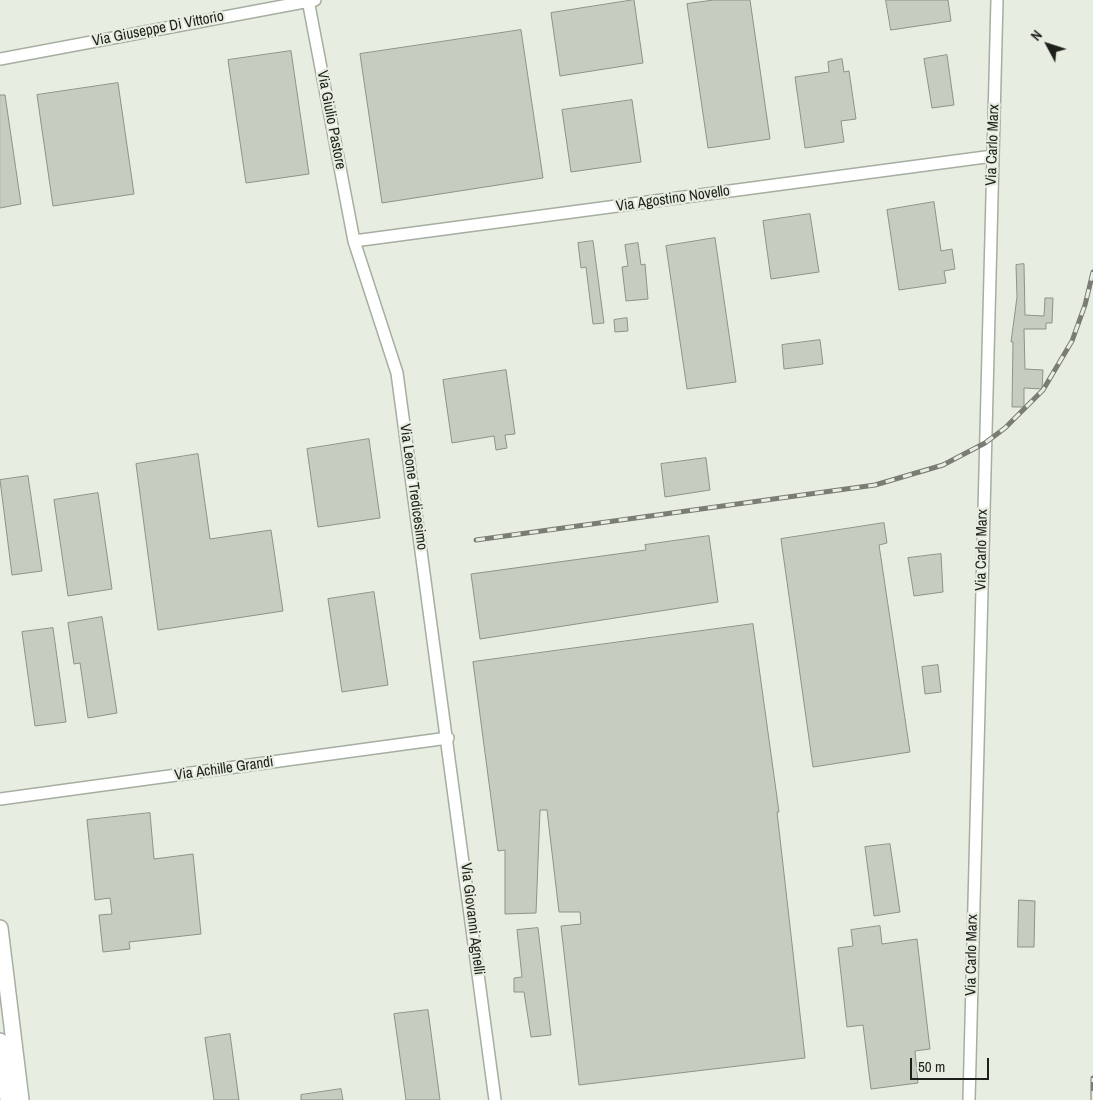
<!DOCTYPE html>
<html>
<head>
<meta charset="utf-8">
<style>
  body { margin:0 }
  #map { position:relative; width:1093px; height:1100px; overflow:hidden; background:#e7eee1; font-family:"Archivo Narrow",sans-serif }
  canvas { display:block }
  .north { position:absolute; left:1023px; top:20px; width:50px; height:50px; -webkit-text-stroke:4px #e7eee1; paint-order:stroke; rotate:310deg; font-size:14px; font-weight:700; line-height:20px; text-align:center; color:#1e201c }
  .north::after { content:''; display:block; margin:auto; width:18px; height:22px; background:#1e201c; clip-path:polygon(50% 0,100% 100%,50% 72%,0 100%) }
  .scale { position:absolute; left:910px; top:1058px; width:79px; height:22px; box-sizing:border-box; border:2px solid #1e201c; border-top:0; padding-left:6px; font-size:15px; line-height:18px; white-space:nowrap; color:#1e201c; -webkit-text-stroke:4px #e7eee1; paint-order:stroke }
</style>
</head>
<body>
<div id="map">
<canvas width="1093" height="1100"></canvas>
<div class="north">N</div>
<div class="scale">50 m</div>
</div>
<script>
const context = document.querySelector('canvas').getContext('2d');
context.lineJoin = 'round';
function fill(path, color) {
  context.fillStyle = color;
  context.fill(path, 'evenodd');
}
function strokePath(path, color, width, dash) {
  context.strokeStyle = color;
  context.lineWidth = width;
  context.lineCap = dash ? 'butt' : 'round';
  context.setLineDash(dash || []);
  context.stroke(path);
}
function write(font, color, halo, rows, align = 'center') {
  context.font = font + ' "Archivo Narrow",sans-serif';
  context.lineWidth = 4.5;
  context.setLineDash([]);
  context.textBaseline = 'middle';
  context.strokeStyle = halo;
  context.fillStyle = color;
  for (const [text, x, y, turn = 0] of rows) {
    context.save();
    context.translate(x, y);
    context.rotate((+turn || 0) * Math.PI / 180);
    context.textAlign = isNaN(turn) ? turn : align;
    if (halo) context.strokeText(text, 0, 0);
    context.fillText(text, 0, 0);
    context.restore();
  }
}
const building = new Path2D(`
  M634 0 643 63 560 76 551 13Z
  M714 0H750L770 139 708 148 687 4Z
  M886 0H948L951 21 891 30Z
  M521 30 543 178 382 203 360 54Z
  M291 51 309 174 246 183 228 60Z
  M947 55 954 105 932 108 924 59Z
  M842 59 844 72 849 71 856 119 841 121 844 142 805 148 795 77 829 72 828 62Z
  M118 83 134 194 53 206 37 95Z
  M0 95H5L21 204 0 208Z
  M632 100 641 162 571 172 562 110Z
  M934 202 941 251 952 249 955 269 944 271 946 283 899 290 887 210Z
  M810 214 819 272 771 279 763 221Z
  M715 238 736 382 687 389 666 246Z
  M593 241 604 323 593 324 586 267 581 268 578 243Z
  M638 243 641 265 645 264 648 299 626 301 622 267 628 266 625 245Z
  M1024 264 1025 315 1044 316 1045 298H1053L1052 323H1046V329H1024L1025 369 1043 370 1042 389 1024 388V407H1012L1013 342H1011L1017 297 1016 265Z
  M627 318 628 331 615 332 614 320Z
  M820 340 823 364 784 369 782 345Z
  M506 370 515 434 505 435 507 448 496 450 494 436 452 443 443 380Z
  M369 439 380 518 318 527 307 449Z
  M198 454 210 539 271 530 283 611 158 630 136 464Z
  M706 458 710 490 665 497 661 464Z
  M28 476 42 571 12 575 0 480Z
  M98 493 112 589 68 596 54 500Z
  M884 523 887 543 879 545 910 752 813 767 781 539Z
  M709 536 718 602 480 639 471 574 646 550 645 545Z
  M941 554 943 592 914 596 908 558Z
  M374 592 388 685 342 692 328 599Z
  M102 617 117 713 88 718 80 663 74 664 68 623Z
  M753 624 779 812H777L805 1058 579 1085 561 926 581 924 580 912H559L547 810H540L536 913 505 914V850L498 851 473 662Z
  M53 628 66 722 35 726 22 632Z
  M938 665 941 692 925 694 922 667Z
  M150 813 154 859 193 854 201 934 129 942 130 949 103 952 99 915 112 914 110 898 95 900 87 820Z
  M890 844 900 912 874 916 865 847Z
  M1019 900 1035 901 1034 947H1018Z
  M880 926 882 944 917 939 930 1049 915 1051 918 1083 871 1089 863 1025 847 1027 838 948 853 946 851 930Z
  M538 928 551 1035 531 1037 524 992H514V978L522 977 517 930Z
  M428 1010 440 1100H406L394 1014Z
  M230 1034 239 1100H214L205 1038Z
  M341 1089 343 1100H301V1095Z`);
fill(building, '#c5ccc0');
strokePath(building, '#8d9387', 1);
const street = new Path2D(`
  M308 0 354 241 397 373 495 1100
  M0 59 315 0
  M354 241 993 156
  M0 799 448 738
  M969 1100 997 0`);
const secondary = new Path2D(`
  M0 928 21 1100
  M0 1041 8 1100`);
strokePath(street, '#a6ada1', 14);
strokePath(secondary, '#a6ada1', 18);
strokePath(street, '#fff', 11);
strokePath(secondary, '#fff', 15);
const rail = new Path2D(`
  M476 540 875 485 943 465 985 443 1005 428 1043 390 1072 341 1085 305 1093 272
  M1093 1100V1078`);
strokePath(rail, '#797d75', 5);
strokePath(rail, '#e7eee1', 3, [9]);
write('15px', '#1e201c', '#e7eee1', [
  ["Via Giuseppe Di Vittorio",158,29,-11],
  ["Via Giulio Pastore",331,120,79],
  ["Via Carlo Marx",993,145,-88],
  ["Via Agostino Novello",673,199,-8],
  ["Via Leone Tredicesimo",413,487,82],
  ["Via Carlo Marx",982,550,-89],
  ["Via Achille Grandi",224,769,-8],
  ["Via Giovanni Agnelli",472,919,83],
  ["Via Carlo Marx",972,955,-89]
]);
</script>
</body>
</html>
